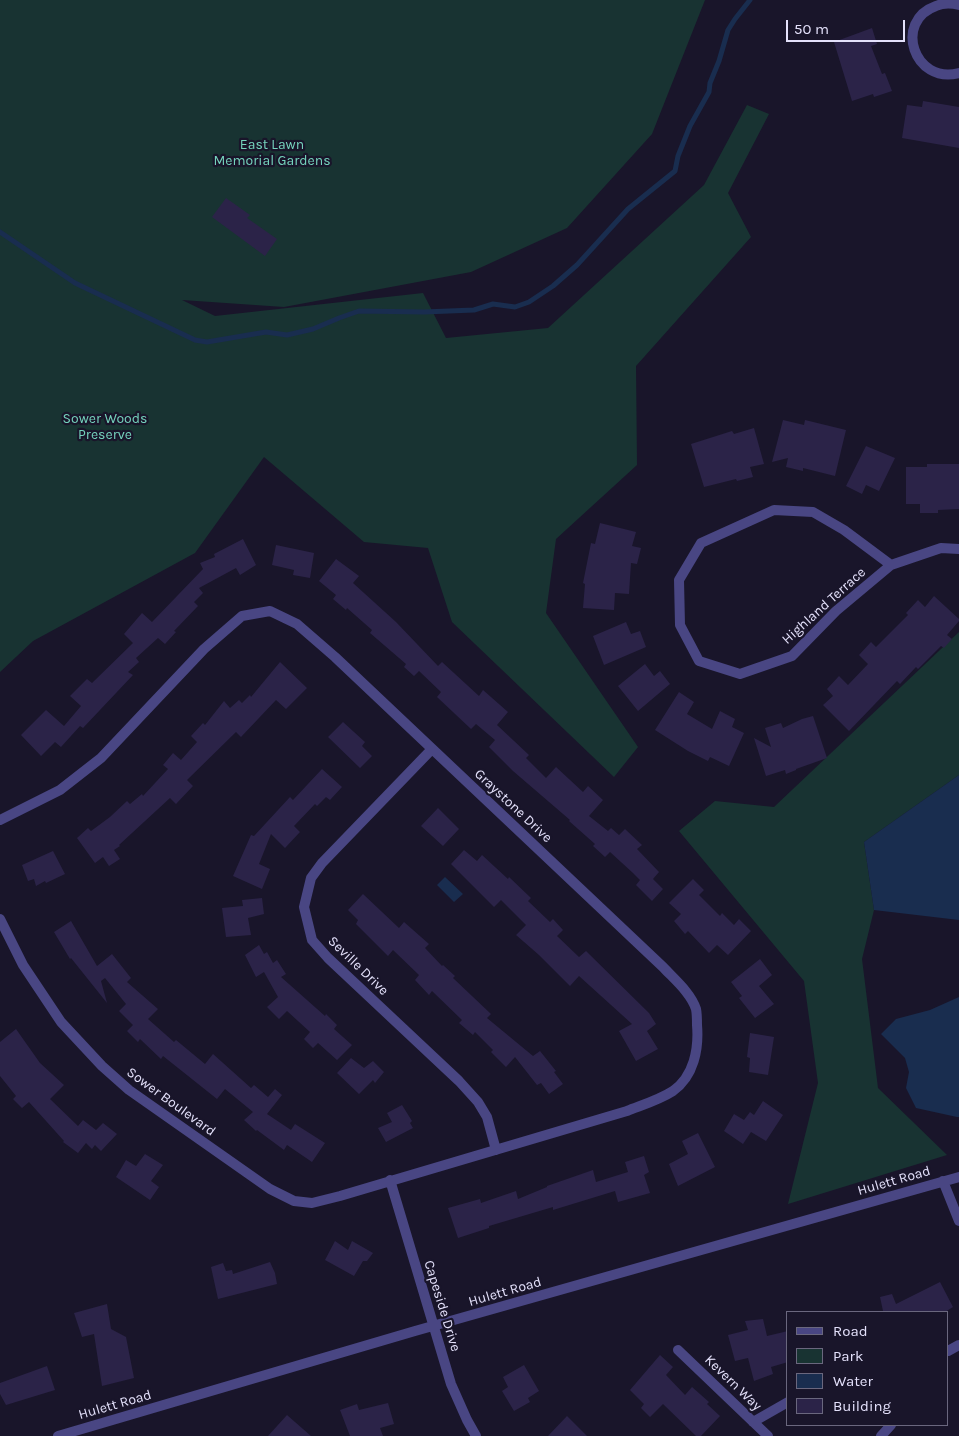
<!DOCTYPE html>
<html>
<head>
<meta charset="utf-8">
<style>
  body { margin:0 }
  #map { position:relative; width:959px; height:1436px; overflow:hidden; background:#19152a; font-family:Karla,sans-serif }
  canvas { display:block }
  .legend { position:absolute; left:786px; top:1311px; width:162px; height:115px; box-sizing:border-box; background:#19152a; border:1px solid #6a677e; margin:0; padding:6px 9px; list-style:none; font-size:15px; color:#e4e1fb }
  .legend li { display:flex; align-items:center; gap:10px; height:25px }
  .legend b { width:25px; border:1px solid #6a677e }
  .scale { position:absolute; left:786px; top:20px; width:119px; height:22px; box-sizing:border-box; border:2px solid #e4e1fb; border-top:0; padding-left:6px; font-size:15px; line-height:18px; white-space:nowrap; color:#e4e1fb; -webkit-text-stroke:4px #19152a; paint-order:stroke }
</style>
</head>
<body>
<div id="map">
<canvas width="959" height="1436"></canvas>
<ul class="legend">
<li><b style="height:6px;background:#494683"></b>Road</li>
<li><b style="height:14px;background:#183332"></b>Park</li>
<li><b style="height:14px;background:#192d4f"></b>Water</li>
<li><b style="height:14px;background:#2b2348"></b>Building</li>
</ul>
<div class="scale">50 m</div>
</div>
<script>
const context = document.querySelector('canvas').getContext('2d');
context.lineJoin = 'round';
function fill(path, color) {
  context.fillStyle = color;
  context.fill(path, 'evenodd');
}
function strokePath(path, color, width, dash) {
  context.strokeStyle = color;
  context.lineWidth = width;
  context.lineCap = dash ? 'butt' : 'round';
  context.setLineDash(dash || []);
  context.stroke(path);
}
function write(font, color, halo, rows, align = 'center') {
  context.font = font + ' Karla,sans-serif';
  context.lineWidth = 4.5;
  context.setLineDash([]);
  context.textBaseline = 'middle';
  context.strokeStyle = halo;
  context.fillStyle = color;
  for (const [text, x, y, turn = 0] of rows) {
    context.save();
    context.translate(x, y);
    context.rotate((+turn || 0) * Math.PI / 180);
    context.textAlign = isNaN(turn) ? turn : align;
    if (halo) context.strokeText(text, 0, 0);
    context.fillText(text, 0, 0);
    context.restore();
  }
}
fill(new Path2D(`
  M0 0H705L652 134 567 228 471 272 284 307 182 300 215 316 423 293 446 338 548 328 704 185 747 105 769 114 728 193 751 237 636 366 637 465 556 539 546 613 638 747 614 777 452 622 428 548 364 542 264 457 195 553 33 641 0 672Z
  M959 632V775L864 842 874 910 862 959 878 1088 947 1155 788 1204 818 1083 804 981 679 831 715 801 774 807Z`), '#183332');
fill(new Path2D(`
  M959 775V920L874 910 864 842Z
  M445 877 463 894 454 902 437 885Z
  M959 997V1117H957L916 1108 906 1088 909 1072 905 1058 881 1034 896 1019 930 1010Z`), '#192d4f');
strokePath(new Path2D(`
  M0 232 75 283 195 340 207 342 266 332 287 335 313 329 339 318 359 311 424 312 474 310 493 304 515 307 529 302 553 286 577 265 628 209 675 171 678 156 690 126 709 92 710 83 719 61 728 30 735 19 750 0`), '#192d4f', 5);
fill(new Path2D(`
  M872 28 877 44 871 46 882 74 885 73 892 91 874 97 873 94 852 101 834 42Z
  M923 101 959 107V148L902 138 907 105 922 107Z
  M226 198 250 215 247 218 277 239 265 256 212 217Z
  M783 420 804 425 805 420 846 430 835 476 803 468V471L786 467 788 458 772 462Z
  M754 428 764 464 750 467 753 477 737 481 736 479 704 487 691 444 732 431 734 434Z
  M866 446 895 458 879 491 866 485 862 494 846 486Z
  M927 464H959V509L938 510V513H920V504H906V467H927Z
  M600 523 636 532 632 546 641 548 637 564 631 563 629 594 615 593 614 610 583 608 585 584 583 583 591 543 595 544Z
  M243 539 256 565 240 575 236 568 199 588 203 593 194 602 198 606 174 631 176 632 165 644 158 638 136 658 139 662 128 672 133 675 83 728 80 726 61 747 55 742 41 756 21 735 46 710 64 726 81 706 70 696 87 679 92 683 133 643 124 634 142 613 152 622 203 569 200 563 215 557 214 554Z
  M276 545 314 553 310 578 293 575 294 570 272 565Z
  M336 559 359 576 353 583 396 622 438 666 442 662 479 696 483 690 508 712 497 725 529 755 526 758 546 778 556 767 583 792 588 786 603 800 589 816 608 831 611 828 619 835 625 829 642 845 637 849 659 872 653 879 663 889 652 901 636 885 640 880 633 873 610 852 605 857 593 846 595 844 569 821 570 820 513 771 489 747 495 740 476 724 471 729 437 697 441 692 419 671 414 676 404 667 406 664 370 633 372 630 347 608 346 610 333 599 336 595 319 581Z
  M934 596 959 619V621L947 635 952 639 944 648 941 646 918 669 916 667 900 684 897 681 849 731 823 705 833 696 827 689 839 676 848 685 868 664 859 655 871 642 876 647 908 615 906 613 918 600 925 607Z
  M626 622 631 634 640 631 646 647 604 665 593 636Z
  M280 662 307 688 286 709 276 700 241 737 236 732 187 780 193 786 176 804 170 798 119 845 120 846 114 850 120 859 109 866 103 857 95 863 77 838 88 828 91 831 110 817 127 801 130 804 142 794 143 796 168 769 163 765 173 753 181 760 197 742 191 736 203 723 205 725 224 701 230 708 239 700 242 703 250 695 251 697Z
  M645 664 654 676 660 671 670 684 638 711 618 686Z
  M679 692 694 702 687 714 712 729 720 711 735 719 732 727 744 733 729 766 710 757 708 761 688 751 655 730Z
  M813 716 827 758 796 769V770L786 774 785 770 766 776 754 738 771 747 765 728 781 723 783 728 802 719Z
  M343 722 365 742 362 746 372 756 360 768 328 737Z
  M322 769 342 787 330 800 326 797 317 806 315 804 294 826 300 832 285 848 271 834 259 864 270 869 262 889 233 876 251 835 254 836 290 797 293 800Z
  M438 808 459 829 443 846 421 826Z
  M464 850 477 861 482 855 508 879 509 877 531 898 528 901 550 922 553 919 563 930 557 936 579 957 586 951 649 1013 656 1024 647 1031 658 1049 636 1061 619 1031 632 1024 579 976 570 986 539 955 516 935 526 925 501 900 494 907 451 864Z
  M53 851 65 874 46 883 45 881 36 886 34 879 28 881 22 865Z
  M693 879 704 890 699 895 720 916 722 913 734 925 739 919 751 931 728 955 717 945 709 953 688 931 685 934 674 921 681 914 669 903Z
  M363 894 399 928 404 922 429 944 425 948 442 966 443 965 455 976 453 978 491 1014 487 1018 533 1056 540 1051 556 1071 554 1072 563 1084 549 1094 541 1083 537 1085 515 1057 506 1067 491 1052 493 1050 475 1032 473 1035 459 1023 462 1020 432 991 429 995 415 980 419 975 393 950 388 956 356 924 358 920 348 910Z
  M262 898 264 914 248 918 251 935 226 937 222 908 243 906 242 900Z
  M71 921 97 966 112 954 131 978 127 982 158 1009 148 1019 174 1042 176 1040 205 1064 213 1054 251 1088 254 1085 268 1097 275 1089 282 1095 267 1114 291 1130 295 1124 325 1143 312 1162 287 1145 284 1150 257 1130 256 1131 244 1120 253 1112 225 1089 217 1099 163 1056 161 1059 140 1039 138 1042 127 1031 133 1025 119 1011 126 1004 105 978 101 981 107 1003 71 958 70 959 54 932Z
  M259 945 264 954 267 952 273 963 277 960 286 974 281 977 325 1016 326 1014 337 1025 334 1029 352 1045 337 1060 318 1043 313 1048 304 1039 310 1032 287 1011 279 1019 267 1007 278 997 264 972 256 977 245 955Z
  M760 959 772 975 759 986 774 1004 755 1018 739 998 742 996 731 982Z
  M16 1029 40 1063 64 1085 50 1099 78 1126 83 1120 96 1130 103 1123 117 1134 101 1151 95 1145 92 1149 86 1143 78 1153 63 1142 64 1141 29 1102 22 1108 13 1099 16 1096 0 1076V1042Z
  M750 1033 774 1037 768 1075 749 1072 750 1058 747 1057Z
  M351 1058 364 1068 373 1061 384 1072 375 1083 373 1080 359 1094 337 1073Z
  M763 1101 783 1115 766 1141 751 1132 743 1144 724 1131 734 1114 744 1120 750 1112 754 1115Z
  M402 1105 412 1121 410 1123 413 1128 386 1142 378 1128 392 1122 387 1113Z
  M698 1133 715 1167 678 1186 669 1164 688 1154 682 1141Z
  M145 1154 163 1165 151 1181 159 1187 150 1200 116 1177 126 1160 136 1166Z
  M644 1156 649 1172 644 1175 650 1193 618 1202 615 1191 553 1210V1207L489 1226V1228L458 1238 448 1208 480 1199 481 1203 516 1191 518 1199 547 1187V1186L593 1170 596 1182 628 1172 625 1162Z
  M335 1241 348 1250 352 1241 373 1253 367 1261H363L354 1276 325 1260Z
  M270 1262 275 1273 277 1284 218 1299 211 1267 223 1263 226 1271 232 1270 233 1274Z
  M940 1282 953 1307 945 1312H880L883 1311 880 1297 892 1294 896 1304Z
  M107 1304 111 1329 126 1337 134 1378 102 1386 94 1334 82 1337 74 1313Z
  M763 1319 767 1336 788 1331V1362L771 1367 773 1374 754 1381 748 1358 735 1361 728 1335 748 1330 745 1321Z
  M660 1355 673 1367 666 1375 685 1395 692 1387 709 1402 707 1404 720 1416 701 1436H696L663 1404 650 1417 641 1408 644 1404 630 1390Z
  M524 1365 539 1391 528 1398 530 1402 514 1411 502 1391 508 1387 503 1377Z
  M47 1366 55 1390 6 1405 0 1394V1383Z
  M388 1403 394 1424 380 1428 383 1436H350L340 1410 357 1404 359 1410Z
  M287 1415 311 1436H268Z
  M567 1416 587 1436H548Z`), '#2b2348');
strokePath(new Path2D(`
  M959 5C951 3 943 3 936 6 893 21 914 85 959 73
  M891 565 844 530 813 512 774 510 701 543 679 580 680 625 699 661 740 674 792 656 836 611 891 565 941 548 959 549
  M432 749 322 863 311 878 304 907 312 940 328 958 459 1081 478 1102 487 1117 496 1150
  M0 820 60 790 101 758 204 649 242 616 270 611 297 624 335 657 663 967C674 979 691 993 696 1009 697 1014 697 1020 697 1025 699 1049 694 1076 673 1091 659 1100 642 1105 627 1111L340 1196 312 1203 294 1201 270 1189 129 1090 102 1066 61 1022 23 965 0 919
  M390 1180 451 1384 467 1420 476 1436
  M943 1181 959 1221
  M678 1350 768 1436
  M948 1351 959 1345
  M753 1422 788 1402
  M58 1436 415 1331 959 1177
  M881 1436 891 1425`), '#494683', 10);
write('14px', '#75d3bd', '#19152a', [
  ["East Lawn",272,145],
  ["Memorial Gardens",272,161],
  ["Sower Woods",105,419],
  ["Preserve",105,435]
]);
write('14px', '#e4e1fb', '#19152a', [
  ["Highland Terrace",824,606,-42],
  ["Graystone Drive",513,806,43],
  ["Seville Drive",358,966,44],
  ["Sower Boulevard",171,1102,36],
  ["Hulett Road",894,1181,-16],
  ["Hulett Road",505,1292,-16],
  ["Capeside Drive",442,1306,73],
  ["Kevern Way",733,1383,44],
  ["Hulett Road",115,1405,-16]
]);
</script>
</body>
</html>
